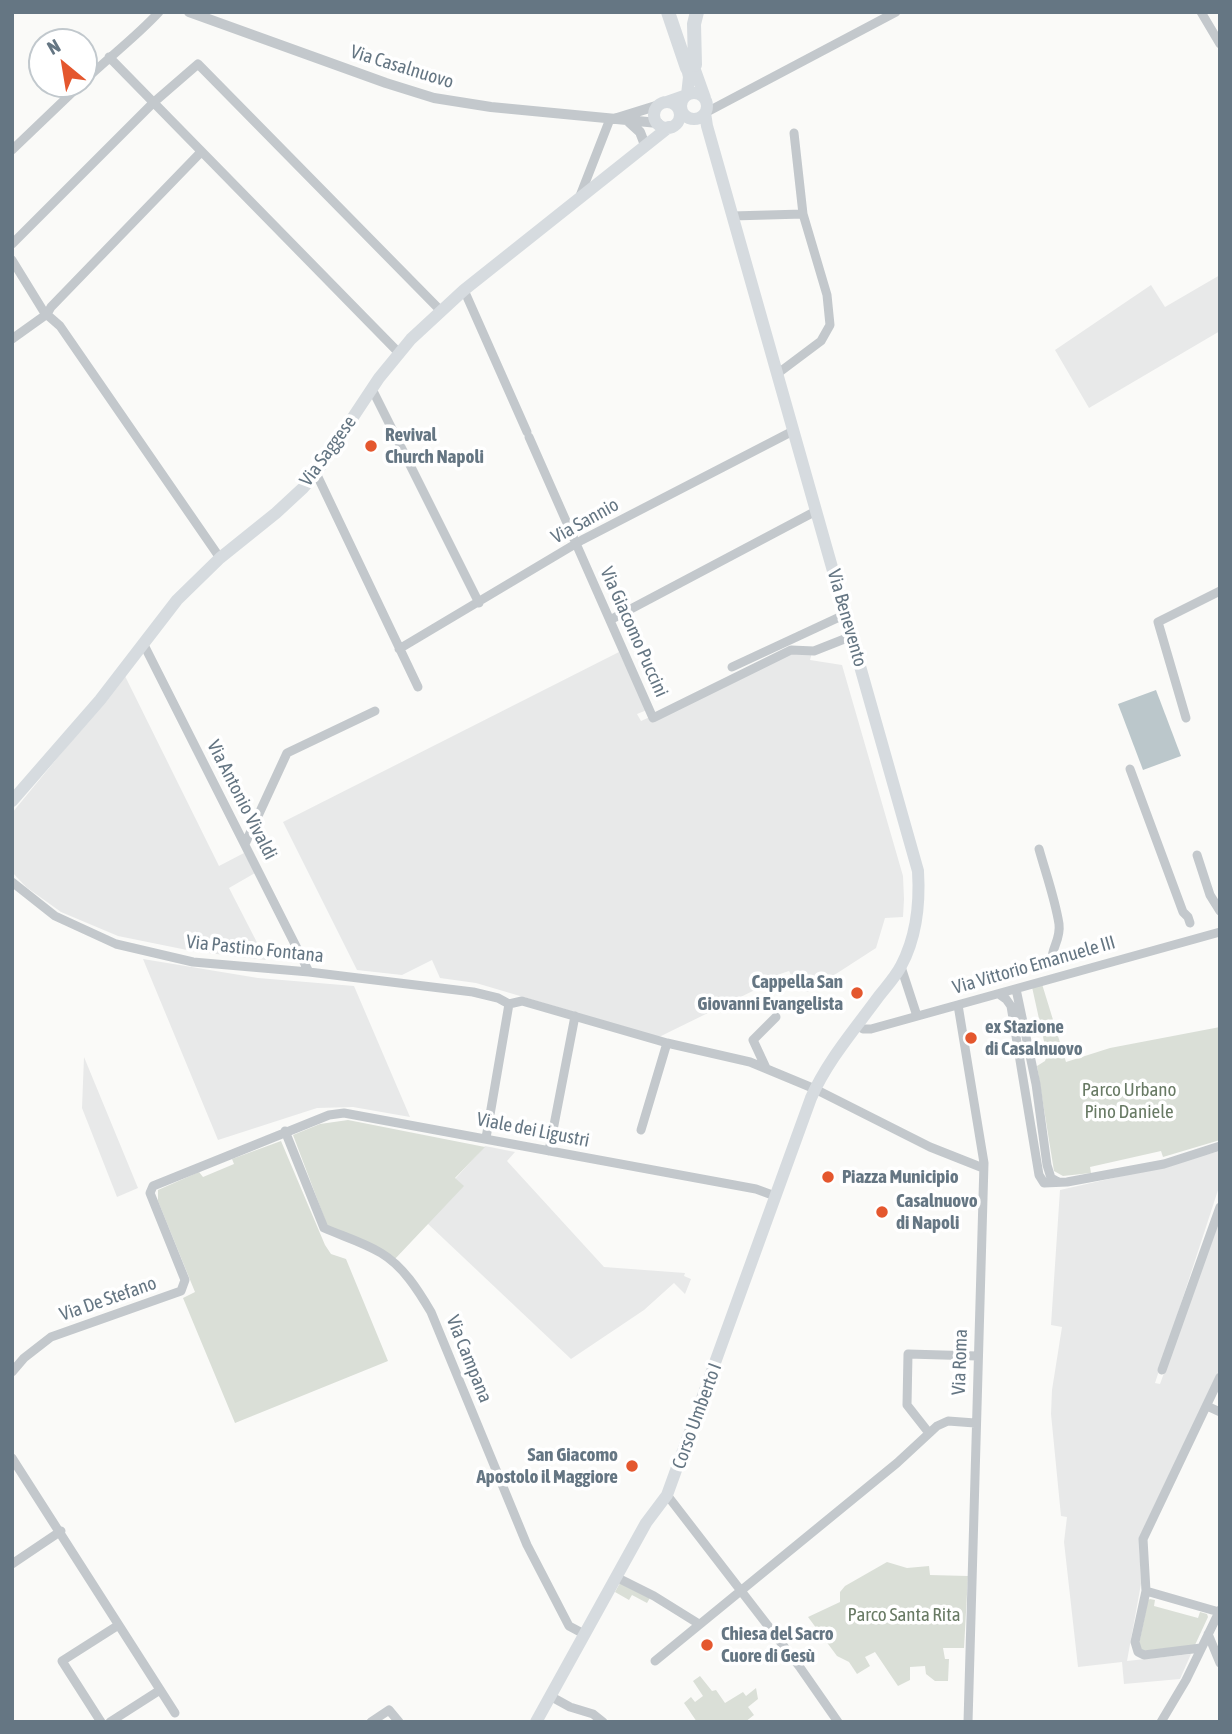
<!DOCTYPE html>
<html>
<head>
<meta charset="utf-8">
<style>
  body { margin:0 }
  #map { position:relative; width:1232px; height:1734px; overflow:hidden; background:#fafaf8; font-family:"Asap Condensed",sans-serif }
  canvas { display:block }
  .frame { position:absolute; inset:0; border:14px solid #657683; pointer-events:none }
  .north { position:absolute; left:28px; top:28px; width:70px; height:70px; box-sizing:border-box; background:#fff; border:2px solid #c1c8cd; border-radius:50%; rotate:330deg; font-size:19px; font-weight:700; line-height:28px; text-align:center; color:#657683 }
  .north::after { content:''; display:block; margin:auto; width:24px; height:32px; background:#e4572e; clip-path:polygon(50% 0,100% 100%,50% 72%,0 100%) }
</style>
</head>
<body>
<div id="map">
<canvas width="1232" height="1734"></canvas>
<div class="frame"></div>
<div class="north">N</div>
</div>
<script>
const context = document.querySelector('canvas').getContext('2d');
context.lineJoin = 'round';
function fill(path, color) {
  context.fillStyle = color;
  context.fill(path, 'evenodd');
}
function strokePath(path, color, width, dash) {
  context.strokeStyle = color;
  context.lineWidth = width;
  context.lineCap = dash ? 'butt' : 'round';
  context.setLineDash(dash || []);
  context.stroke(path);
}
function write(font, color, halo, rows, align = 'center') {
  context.font = font + ' "Asap Condensed",sans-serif';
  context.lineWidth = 7;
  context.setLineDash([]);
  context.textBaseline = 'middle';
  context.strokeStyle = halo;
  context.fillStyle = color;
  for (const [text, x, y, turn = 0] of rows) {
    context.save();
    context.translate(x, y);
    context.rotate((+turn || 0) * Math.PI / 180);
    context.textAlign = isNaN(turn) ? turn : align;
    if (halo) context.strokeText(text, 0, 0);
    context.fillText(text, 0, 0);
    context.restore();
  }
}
fill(new Path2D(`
  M1220 275V331L1089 408 1055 350 1151 285 1165 307Z
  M813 649 810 660 842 665 903 876 904 899 903 917 885 918 876 948 808 992 797 986 789 971 762 980 763 986 659 1037 476 983 440 978 432 960 402 975 357 970 283 822 619 652 647 710 637 714 641 721 792 652Z
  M125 676 219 866 244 853 255 873 229 888 266 960 192 951 118 936 61 912 26 887 12 872V813Z
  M143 959 258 978 354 986 410 1117 353 1107 317 1108 218 1140Z
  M84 1057 138 1188 117 1197 82 1108Z
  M485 1146 515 1152 507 1161 604 1267 685 1273 684 1276 691 1279 685 1294 674 1283 644 1310 571 1359 427 1223 463 1186 455 1179Z
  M1220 1151V1184L1155 1383 1160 1384 1220 1219V1368L1139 1538 1141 1584 1127 1661 1191 1654 1180 1679 1124 1684 1122 1662 1078 1667 1064 1542 1067 1517 1061 1516 1051 1414 1052 1390 1062 1327 1051 1325 1060 1190 1153 1169Z`), '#e8e9e9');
fill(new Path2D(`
  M1042 984 1066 1062 1110 1048 1220 1027V1140L1163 1157 1161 1151 1090 1167 1091 1173 1063 1176 1054 1171 1037 1066 1045 1061 1047 1055 1032 987Z
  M348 1120 485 1147 455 1178 464 1186 394 1260 327 1225 293 1135 320 1124Z
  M281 1141 325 1245 331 1254 346 1259 388 1361 235 1423 183 1298 195 1292 158 1201V1190L199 1172 203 1177 234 1164 232 1159Z
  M887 1562 907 1568 929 1566 930 1575 968 1576 964 1648H943L945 1659H949L948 1681H935L926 1674 925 1666 910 1667V1680L898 1686 875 1652 865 1657 870 1666 857 1674 849 1662 837 1656 808 1617 840 1602V1592L845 1586Z
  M621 1581 651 1596 647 1603 632 1595 629 1600 615 1592Z
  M1150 1599 1155 1600 1154 1606 1198 1618 1200 1612 1207 1614 1208 1617 1195 1645 1143 1651 1140 1649 1139 1644 1148 1600Z
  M700 1676 712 1691 716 1690 725 1703 743 1692 746 1696 756 1688 758 1699 748 1707 754 1715 745 1722H697L684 1703 691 1697 695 1702 703 1696 693 1681Z`), '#dadfd7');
fill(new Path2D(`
  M1156 690 1181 756 1143 770 1118 704Z`), '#bbc7cb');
strokePath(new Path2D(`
  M1201 12 1220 44
  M109 57 400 354
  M84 81C109 57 136 37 159 12
  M705 113 896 12
  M12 150 81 84
  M580 196 610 119
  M732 216 803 214
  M12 244 153 103 198 64 441 311
  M12 260 44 312 60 326 220 558
  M464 290 527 432
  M12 339 47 314 51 307 201 152
  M777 374 821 341 830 325 827 295 803 214 794 133
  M372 389 479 603
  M529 437 653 718 791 650 814 651 852 636
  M316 473 418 687
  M610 620 816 511
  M143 643 309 972
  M399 649 582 540 793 431
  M732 667 846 614
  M1186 718 1158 622 1220 591
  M1130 769 1183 912 1188 917 1190 923
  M245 844 287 753 375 711
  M1039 849C1046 874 1055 899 1059 924 1061 940 1051 948 1052 961
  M1197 855 1210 895 1220 911
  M12 882 55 916 116 944 193 962 309 972 473 992 498 998 509 1004
  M901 967 917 1016
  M1016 989 1036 1084 1047 1165 1051 1178 1058 1182
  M999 994 1006 999 1011 1006 1039 1175 1044 1183 1067 1182 1164 1164 1220 1146
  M509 1004 522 1001 667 1043 750 1062 815 1089 930 1147 983 1168
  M958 1005 984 1163 968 1722
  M858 1026 863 1029H871L1220 932
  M766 1068 753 1040 776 1017
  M641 1130 667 1043
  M285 1131 324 1228C342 1236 363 1242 381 1253 403 1266 418 1290 431 1312L527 1545 569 1626 584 1634
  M486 1138 509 1004
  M549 1151 575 1016
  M1162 1370 1220 1207
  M12 1372 24 1358 51 1337 181 1291 185 1280 150 1193 153 1186 329 1115 344 1113 756 1189 775 1196
  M1207 1406 1220 1412
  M929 1433 907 1405 908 1354 977 1356
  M12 1458 175 1713
  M667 1495 799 1666 838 1722
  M12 1564 61 1531
  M616 1577 654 1596 699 1624
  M1146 1591 1219 1612
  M1208 1634 1220 1663
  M1201 1648 1144 1655 1138 1652 1135 1642 1146 1591 1143 1539 1220 1377
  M655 1661 897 1463 937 1426 948 1421 975 1423
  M550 1696 570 1707 593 1714 603 1722
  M101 1722 62 1661 117 1626
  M110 1722 160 1690
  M371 1722 389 1710 399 1722
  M1161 1722 1186 1680 1220 1610`), '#c3c8cc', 9);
strokePath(new Path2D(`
  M189 12 386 83 434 98 491 107 658 123
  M614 119 659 105
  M629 122 640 132 645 145`), '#c3c8cc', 10);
strokePath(new Path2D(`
  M690 56 705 98
  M681 106a13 13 0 1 1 26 0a13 13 0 1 1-26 0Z
  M667 102 687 95 689 77 685 58
  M654 115a13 13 0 1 1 26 0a13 13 0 1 1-26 0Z
  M12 801 100 700 177 600 220 558 276 513 303 488 316 473 379 378 411 339 464 290 669 127
  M536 1722 646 1523 667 1495 811 1098C827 1061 855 1029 879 996 887 986 896 976 901 966 916 938 920 903 918 871L707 126 705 113`), '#d6dbdf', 12);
strokePath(new Path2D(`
  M668 12 687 68
  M695 65 694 24 697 12`), '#d6dbdf', 14);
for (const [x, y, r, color] of [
  [371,446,7,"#e4572e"],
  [857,993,7,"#e4572e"],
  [971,1038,7,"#e4572e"],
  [828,1177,7,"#e4572e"],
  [882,1212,7,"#e4572e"],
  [632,1466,7,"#e4572e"],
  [707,1645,7,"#e4572e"]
]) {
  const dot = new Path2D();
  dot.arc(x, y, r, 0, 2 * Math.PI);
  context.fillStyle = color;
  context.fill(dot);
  strokePath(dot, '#fff', 2.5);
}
write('19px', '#657683', '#fff', [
  ["Via Casalnuovo",402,67,17],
  ["Via Saggese",328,451,-54],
  ["Via Sannio",585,521,-29],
  ["Via Benevento",847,618,74],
  ["Via Giacomo Puccini",634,632,66],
  ["Via Antonio Vivaldi",242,800,63],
  ["Via Pastino Fontana",255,949,6],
  ["Via Vittorio Emanuele III",1034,965,-16],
  ["Viale dei Ligustri",533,1130,11],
  ["Via De Stefano",108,1299,-19],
  ["Via Campana",469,1359,68],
  ["Via Roma",960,1362,-88],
  ["Corso Umberto I",697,1416,-70]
]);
write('bold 19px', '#657683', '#fff', [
  ["Revival",385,435],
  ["Church Napoli",385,457],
  ["Cappella San",843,982,"right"],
  ["Giovanni Evangelista",843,1004,"right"],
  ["ex Stazione",985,1027],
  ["di Casalnuovo",985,1049],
  ["Piazza Municipio",842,1177],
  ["Casalnuovo",896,1201],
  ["di Napoli",896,1223],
  ["San Giacomo",618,1455,"right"],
  ["Apostolo il Maggiore",618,1477,"right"],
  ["Chiesa del Sacro",721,1634],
  ["Cuore di Gesù",721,1656]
], 'left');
write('19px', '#687a64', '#fff', [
  ["Parco Urbano",1129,1090],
  ["Pino Daniele",1129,1112],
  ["Parco Santa Rita",904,1615]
]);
</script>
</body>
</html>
